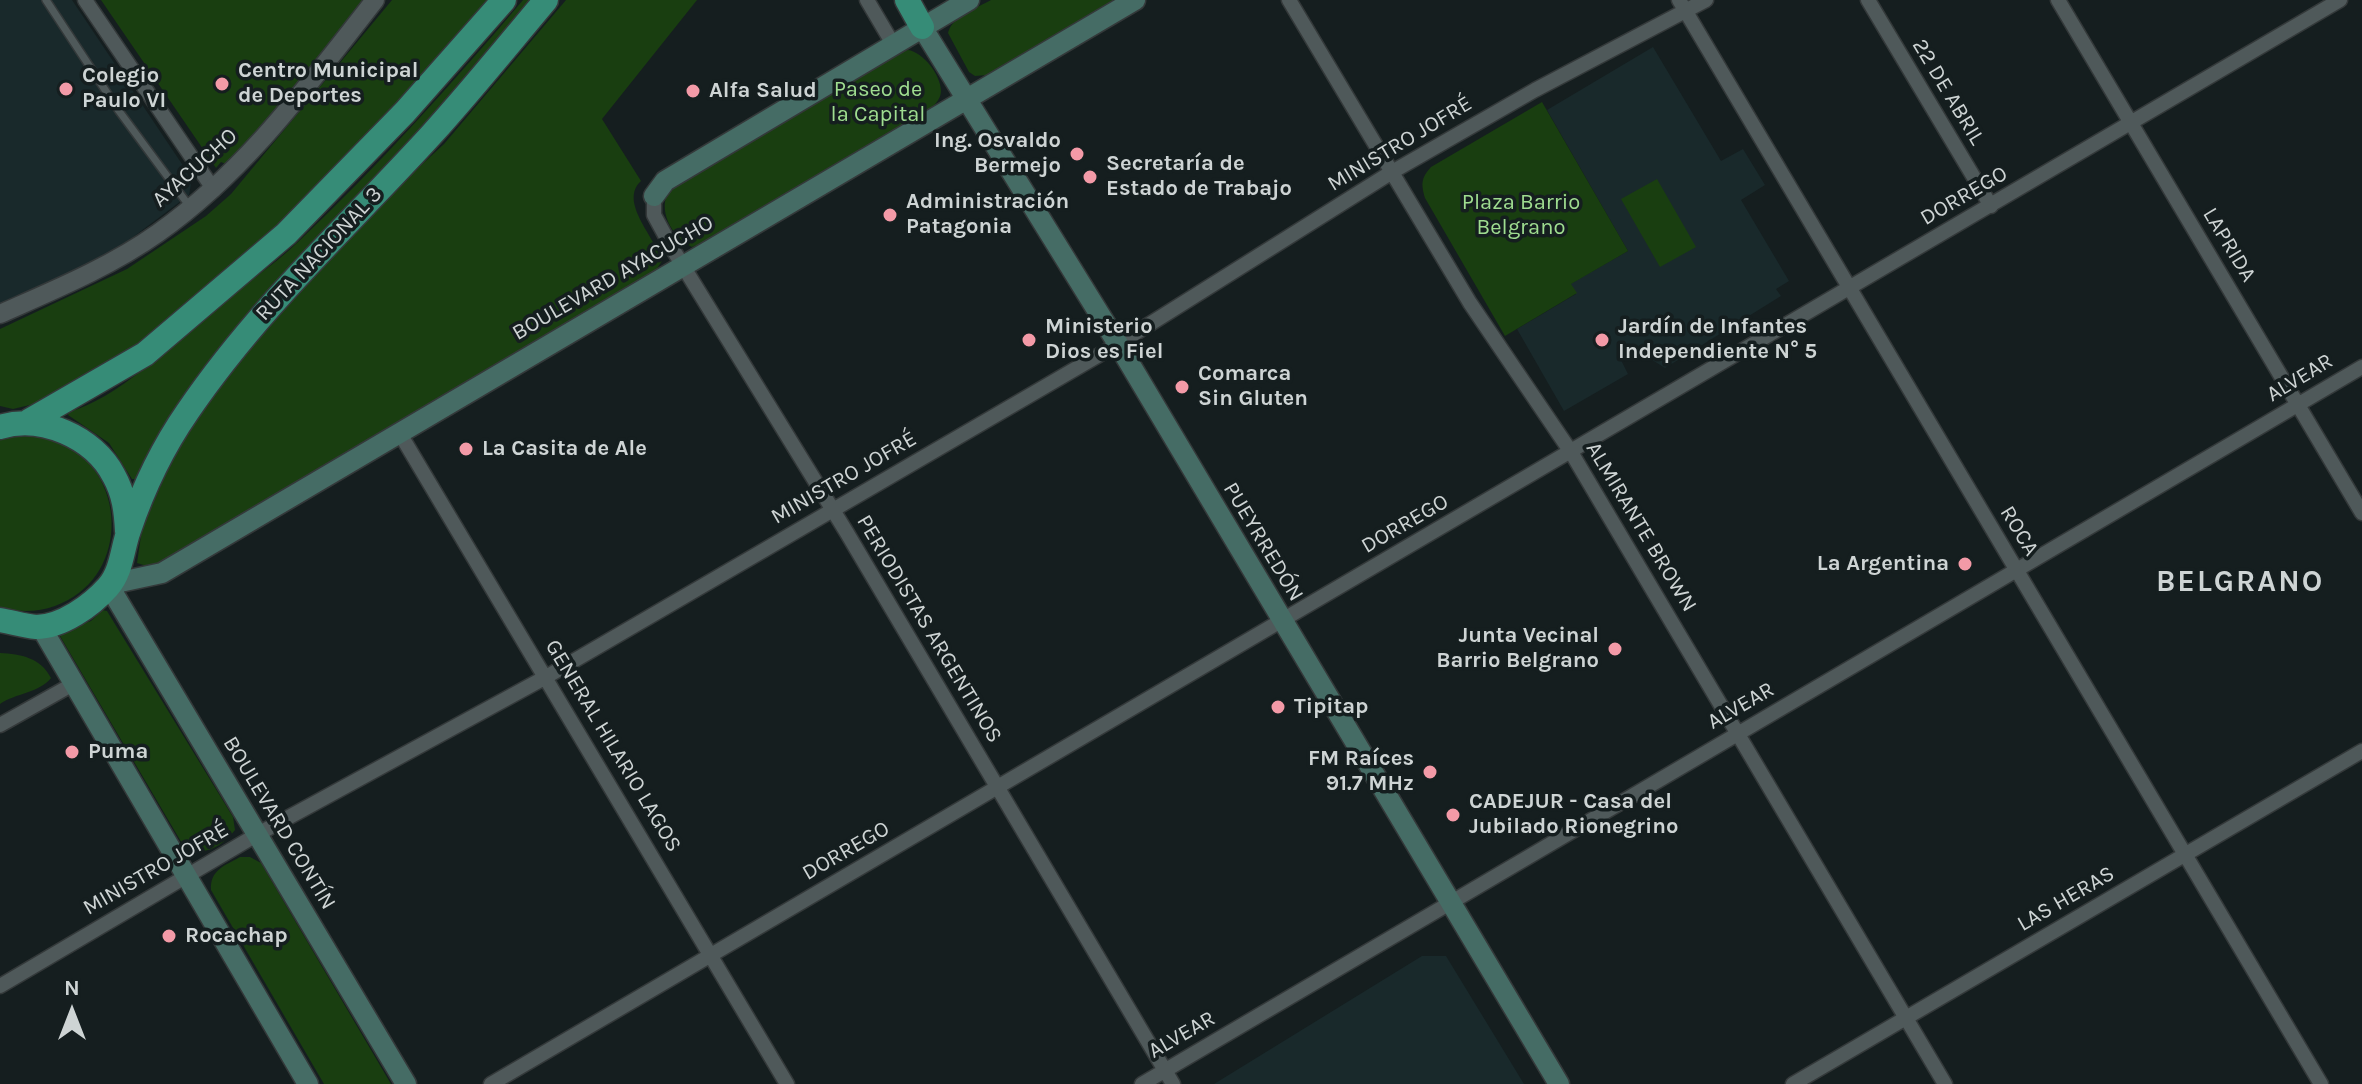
<!DOCTYPE html>
<html>
<head>
<meta charset="utf-8">
<style>
  body { margin:0 }
  #map { position:relative; width:2362px; height:1084px; overflow:hidden; background:#151e1f; font-family:Karla,sans-serif }
  canvas { display:block }
  .north { position:absolute; left:32px; top:972px; width:80px; height:80px; -webkit-text-stroke:6px #151e1f; paint-order:stroke; rotate:0deg; font-size:22px; font-weight:700; line-height:32px; text-align:center; color:#ced4d4 }
  .north::after { content:''; display:block; margin:auto; width:28px; height:36px; background:#ced4d4; clip-path:polygon(50% 0,100% 100%,50% 72%,0 100%) }
</style>
</head>
<body>
<div id="map">
<canvas width="2362" height="1084"></canvas>
<div class="north">N</div>
</div>
<script>
const context = document.querySelector('canvas').getContext('2d');
context.lineJoin = 'round';
function fill(path, color) {
  context.fillStyle = color;
  context.fill(path, 'evenodd');
}
function strokePath(path, color, width, dash) {
  context.strokeStyle = color;
  context.lineWidth = width;
  context.lineCap = dash ? 'butt' : 'round';
  context.setLineDash(dash || []);
  context.stroke(path);
}
function write(font, color, halo, rows, align = 'center') {
  context.font = font + ' Karla,sans-serif';
  context.lineWidth = 7;
  context.setLineDash([]);
  context.textBaseline = 'middle';
  context.strokeStyle = halo;
  context.fillStyle = color;
  for (const [text, x, y, turn = 0] of rows) {
    context.save();
    context.translate(x, y);
    context.rotate((+turn || 0) * Math.PI / 180);
    context.textAlign = isNaN(turn) ? turn : align;
    if (halo) context.strokeText(text, 0, 0);
    context.fillText(text, 0, 0);
    context.restore();
  }
}
fill(new Path2D(`
  M0 0H72L192 179 189 195 108 256 0 308Z
  M1653 47 1721 161 1743 149 1765 185 1741 200 1789 281 1776 289 1781 296 1665 368 1638 351 1621 360 1628 374 1564 411 1517 329 1576 294 1570 284 1628 251 1547 110Z
  M1422 956H1446L1524 1084H1214Z`), '#19292b');
fill(new Path2D(`
  M101 0H364L236 160 226 164 221 162 216 168Z
  M392 0H491L394 108 278 228 138 347 38 403 13 409 0 406V329L127 269 206 216 231 194Z
  M523 0H531L420 128 312 244 244 323 137 479H132L109 443 68 415 69 412C116 399 171 346 208 314 237 289 271 268 298 242 378 166 452 84 523 0Z
  M566 0H697L602 119 641 181C618 202 656 238 662 261L656 270 163 565 153 568 137 563 142 529 180 441 265 325 338 242 444 144Z
  M991 0H1116L987 75 975 76 969 72 948 33C952 16 977 8 991 0Z
  M908 50C923 52 941 75 941 91 941 98 936 103 931 109L700 244 692 247C672 238 656 208 670 190L900 52Z
  M1542 102 1628 251 1571 284 1577 293 1505 336 1425 198C1421 184 1421 178 1431 167Z
  M1657 179 1696 247 1660 267 1621 199Z
  M34 435C43 437 55 439 64 443 130 479 128 580 55 606 37 613 19 611 0 609V438Z
  M102 610 107 611 233 817 235 830C222 847 201 859 183 845L60 636 62 631 91 621Z
  M0 653C21 654 41 658 51 678 39 693 16 693 0 704Z
  M240 857H250L261 863 391 1084H324L211 890C210 870 224 866 240 857Z`), '#193e10');
const service = new Path2D(`
  M46 0 119 111 190 207`);
const minor = new Path2D(`
  M85 0 214 190
  M867 0 893 44
  M1289 0 1470 303 1571 452 1945 1084
  M1679 0 2321 1084
  M1868 0 1991 206
  M2058 0 2362 513
  M654 196V215L672 248 847 533 1173 1084
  M399 432 787 1084
  M0 725 75 683
  M0 986 258 834 546 677 1118 344 1392 172 1535 90 1706 0
  M491 1084 2340 0
  M1142 1084 2362 367
  M1793 1084 2362 751`);
const tertiary = new Path2D(`
  M0 314C54 290 110 267 158 233 246 171 309 84 375 0`);
const secondary = new Path2D(`
  M922 27 1118 344 1559 1084
  M654 196 665 181 969 0
  M111 584 162 573 1135 0
  M109 586 406 1084
  M41 627 308 1084`);
const trunk = new Path2D(`
  M907 0 922 27
  M29 421 145 354 286 234 405 112 504 0
  M0 427C41 414 94 437 114 476 124 494 126 511 127 531
  M0 620C12 622 24 626 36 627 62 627 92 605 108 587 122 571 122 549 129 530 143 489 163 447 188 411 258 308 349 225 432 134 471 91 508 45 546 0`);
strokePath(service, '#34393a', 10);
strokePath(minor, '#34393a', 17);
strokePath(tertiary, '#34393a', 21);
strokePath(secondary, '#34393a', 23);
strokePath(trunk, '#34393a', 27);
strokePath(service, '#4f595a', 7);
strokePath(minor, '#4f595a', 14);
strokePath(tertiary, '#4f595a', 18);
strokePath(secondary, '#456c65', 20);
strokePath(trunk, '#368c77', 24);
for (const [x, y, r, color] of [
  [222,84,8,"#f39aa7"],
  [66,89,8,"#f39aa7"],
  [693,91,8,"#f39aa7"],
  [1077,154,8,"#f39aa7"],
  [1090,177,8,"#f39aa7"],
  [890,215,8,"#f39aa7"],
  [1029,340,8,"#f39aa7"],
  [1602,340,8,"#f39aa7"],
  [1182,387,8,"#f39aa7"],
  [466,449,8,"#f39aa7"],
  [1965,564,8,"#f39aa7"],
  [1615,649,8,"#f39aa7"],
  [1278,707,8,"#f39aa7"],
  [72,752,8,"#f39aa7"],
  [1430,772,8,"#f39aa7"],
  [1453,815,8,"#f39aa7"],
  [169,936,8,"#f39aa7"]
]) {
  const dot = new Path2D();
  dot.arc(x, y, r, 0, 2 * Math.PI);
  context.fillStyle = color;
  context.fill(dot);
  strokePath(dot, '#151e1f', 3);
}
write('bold 22px', '#ced4d4', '#151e1f', [
  ["Centro Municipal",238,71],
  ["de Deportes",238,96],
  ["Colegio",82,76],
  ["Paulo VI",82,101],
  ["Alfa Salud",709,91],
  ["Ing. Osvaldo",1061,141,"right"],
  ["Bermejo",1061,166,"right"],
  ["Secretaría de",1106,164],
  ["Estado de Trabajo",1106,189],
  ["Administración",906,202],
  ["Patagonia",906,227],
  ["Ministerio",1045,327],
  ["Dios es Fiel",1045,352],
  ["Jardín de Infantes",1618,327],
  ["Independiente N° 5",1618,352],
  ["Comarca",1198,374],
  ["Sin Gluten",1198,399],
  ["La Casita de Ale",482,449],
  ["La Argentina",1949,564,"right"],
  ["Junta Vecinal",1599,636,"right"],
  ["Barrio Belgrano",1599,661,"right"],
  ["Tipitap",1294,707],
  ["Puma",88,752],
  ["FM Raíces",1414,759,"right"],
  ["91.7 MHz",1414,784,"right"],
  ["CADEJUR - Casa del",1469,802],
  ["Jubilado Rionegrino",1469,827],
  ["Rocachap",185,936]
], 'left');
write('22px', '#9fdd90', '#151e1f', [
  ["Paseo de",878,90],
  ["la Capital",878,115],
  ["Plaza Barrio",1521,203],
  ["Belgrano",1521,228]
]);
write('22px', '#ced4d4', '#151e1f', [
  ["22 DE ABRIL",1948,92,59],
  ["MINISTRO JOFRÉ",1400,144,-31],
  ["AYACUCHO",195,168,-42],
  ["DORREGO",1964,196,-30],
  ["LAPRIDA",2229,245,59],
  ["RUTA NACIONAL 3",319,254,-47],
  ["BOULEVARD AYACUCHO",613,278,-30],
  ["ALVEAR",2300,378,-31],
  ["MINISTRO JOFRÉ",844,478,-30],
  ["DORREGO",1405,524,-30],
  ["ALMIRANTE BROWN",1641,527,59],
  ["ROCA",2019,531,59],
  ["PUEYRREDÓN",1263,542,59],
  ["PERIODISTAS ARGENTINOS",929,629,59],
  ["ALVEAR",1741,706,-30],
  ["GENERAL HILARIO LAGOS",613,746,59],
  ["BOULEVARD CONTÍN",279,823,59],
  ["DORREGO",846,851,-30],
  ["MINISTRO JOFRÉ",156,869,-30],
  ["LAS HERAS",2066,899,-30],
  ["ALVEAR",1182,1035,-30]
]);
context.letterSpacing = '2px';
write('bold 30px', '#ced4d4', '#151e1f', [
  ["BELGRANO",2240,582]
]);
context.letterSpacing = '0px';
</script>
</body>
</html>
